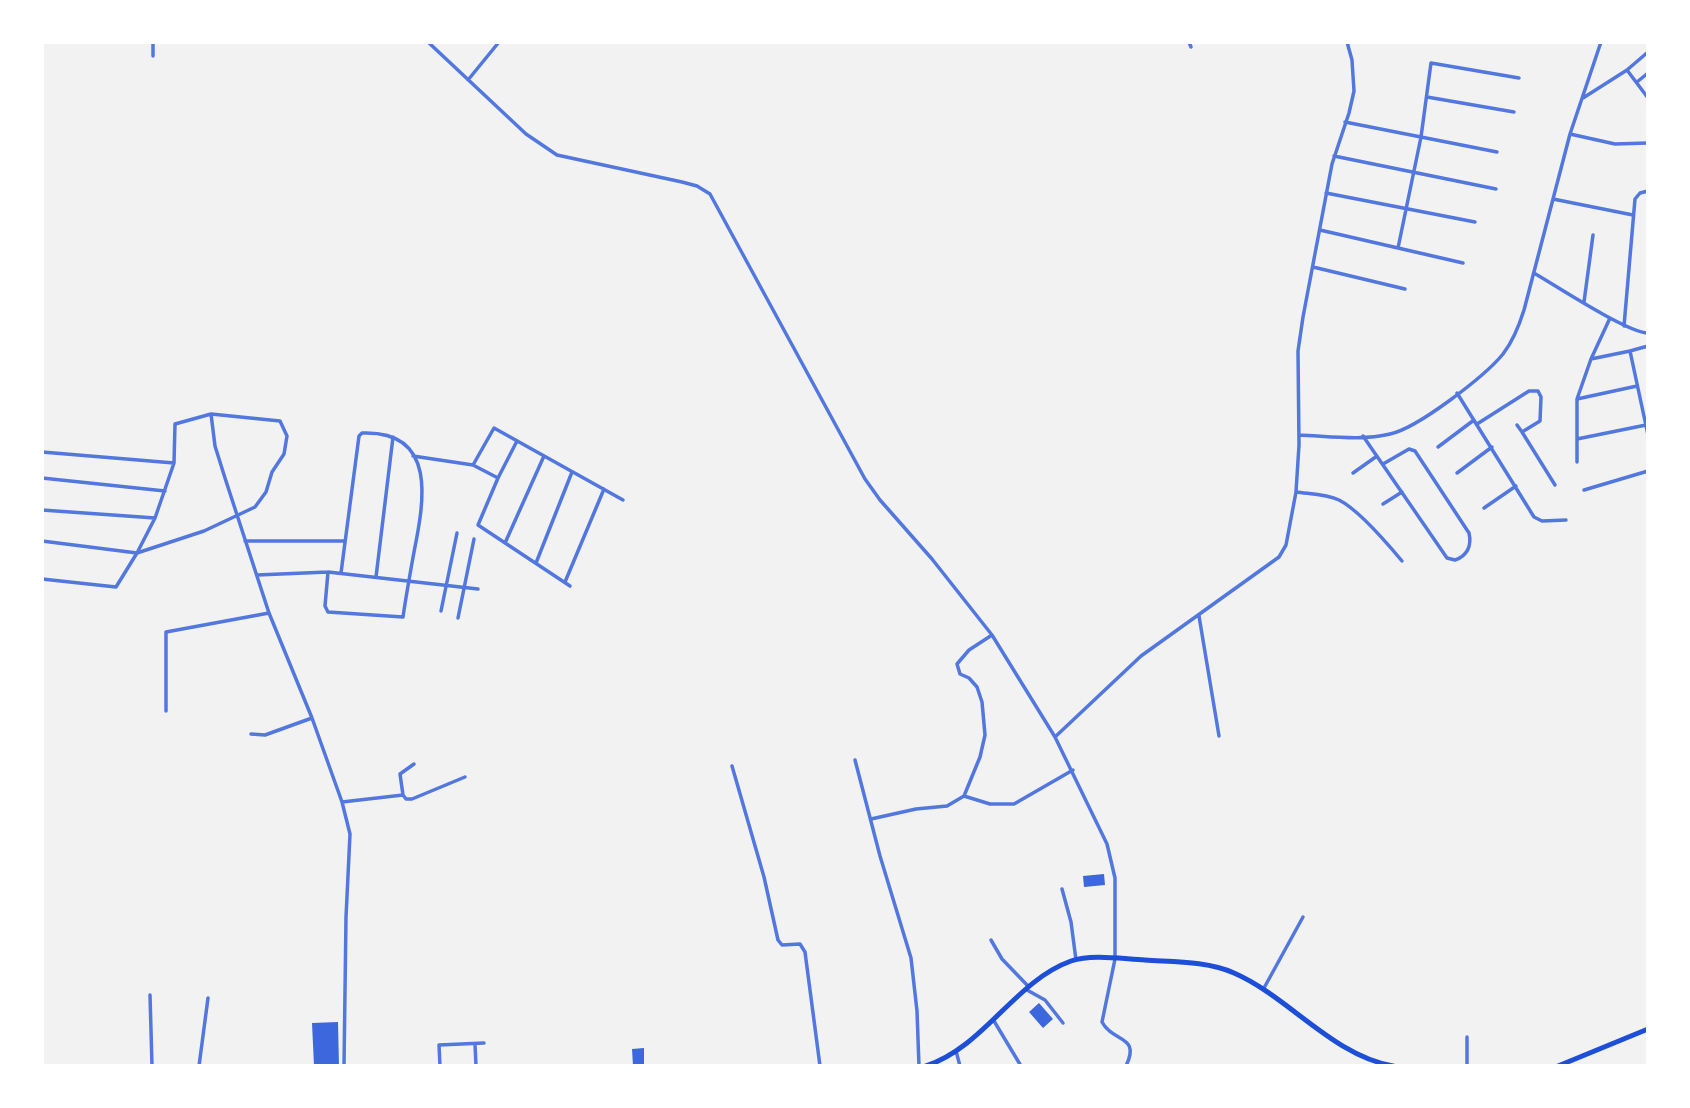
<!DOCTYPE html>
<html>
<head>
<meta charset="utf-8">
<style>
  body { margin:0 }
  #map { position:relative; width:1690px; height:1108px; overflow:hidden; background:#f2f2f2; font-family:"Roboto Serif",serif }
  canvas { display:block }
  .frame { position:absolute; inset:0; border:44px solid #fff; pointer-events:none }
</style>
</head>
<body>
<div id="map">
<canvas width="1690" height="1108"></canvas>
<div class="frame"></div>
</div>
<script>
const context = document.querySelector('canvas').getContext('2d');
context.lineJoin = 'round';
function fill(path, color) {
  context.fillStyle = color;
  context.fill(path, 'evenodd');
}
function strokePath(path, color, width, dash) {
  context.strokeStyle = color;
  context.lineWidth = width;
  context.lineCap = dash ? 'butt' : 'round';
  context.setLineDash(dash || []);
  context.stroke(path);
}
fill(new Path2D(`
  M1104 874 1105 885 1084 887 1083 876Z
  M1039 1003 1053 1019 1043 1028 1029 1012Z
  M338 1022 339 1066H314L312 1023Z
  M644 1048V1066H633L632 1049Z`), '#3d67dc');
strokePath(new Path2D(`
  M428 42 526 134 557 155 682 182 697 186 710 194 865 479 880 500 932 559 992 635 1055 737 1107 844 1115 878V959L1102 1022C1113 1043 1141 1035 1126 1066
  M1189 42 1191 47
  M153 56V42
  M1627 70 1648 98
  M468 80 499 42
  M1637 82 1648 73
  M1427 97 1514 112
  M1583 98 1627 70 1648 52
  M1345 122 1497 152
  M1570 134 1615 144 1648 143
  M1334 156 1496 189
  M1326 193 1475 222
  M1553 199 1633 215
  M1320 230 1463 263
  M1398 248 1421 137 1431 63 1519 78
  M1313 267 1405 289
  M1534 273C1556 286 1628 333 1648 333
  M1584 302 1593 235
  M1610 318 1591 359 1577 399 1637 386
  M1624 326 1635 199 1640 193 1648 191
  M1630 351 1648 346
  M1591 359 1630 351 1648 435
  M1457 393 1534 517 1542 521 1566 520
  M1577 399V462
  M211 414 215 446 225 478 269 613 312 718 342 802 350 834 346 917 344 1066
  M1477 424 1529 391H1538L1541 397 1540 421 1522 432 1555 485
  M1517 425 1522 432
  M1299 435C1328 436 1362 441 1390 434 1418 428 1485 376 1503 354 1513 341 1519 326 1524 310L1570 134 1601 42
  M1363 436 1447 558 1455 560C1467 556 1472 546 1469 533L1415 451 1409 449 1383 464
  M1577 439 1646 425
  M1438 447 1474 420
  M42 452 174 463
  M413 456 473 465 494 428 623 500
  M473 465 498 478 478 525 570 586
  M1353 473 1377 456
  M1457 473 1492 447
  M42 478 165 491
  M498 478 517 441
  M1584 490 1648 471
  M1296 492C1310 494 1326 494 1339 500 1359 510 1387 543 1402 561
  M1383 504 1402 492
  M1484 508 1516 486
  M42 510 155 518 137 553 116 587 42 579
  M42 541 137 553 204 531 255 507 266 492 272 472 284 454 287 436 280 421 211 414 175 424 174 463 155 518
  M245 541H345
  M505 543 544 456
  M536 563 572 472
  M328 572 325 606 328 612 403 617C406 596 410 574 414 552 424 502 438 430 362 433L359 436 341 573
  M257 575 328 572 478 589
  M376 577 393 437
  M565 582 604 489
  M441 611 457 533
  M1199 616 1219 736
  M458 618 474 539
  M166 711V632L269 613
  M251 734 265 735 312 718
  M1055 737 1141 656 1279 557 1286 545 1296 492 1299 445 1298 351 1303 317 1332 164 1349 113 1354 91 1352 60 1347 42
  M855 760 880 856 911 958 917 1011 919 1066
  M732 766 764 877 778 940 782 945 800 944 805 952 820 1066
  M403 795 400 774 414 764
  M964 796 990 804H1014L1073 770
  M342 802 403 795 406 799H412L465 777
  M871 819 916 809 947 806 964 796 980 757 985 735 982 702 977 687 969 678 960 674 957 664 969 650 992 635
  M1062 889 1071 922 1076 960
  M991 940 1002 959 1028 986
  M1264 988 1303 917
  M1027 990 1045 1000 1063 1023
  M150 995 152 1066
  M994 1021 1021 1066
  M475 1044 476 1066
  M956 1051 960 1066
  M199 1066 208 998
  M440 1066 439 1045 484 1043
  M1467 1066V1037`), '#5277de', 3.5);
strokePath(new Path2D(`
  M926 1066C984 1047 1015 981 1071 961 1092 954 1122 959 1145 960 1173 962 1207 961 1234 973 1289 997 1332 1055 1393 1066
  M1558 1066 1648 1029`), '#1d4ed8', 5);
</script>
</body>
</html>
